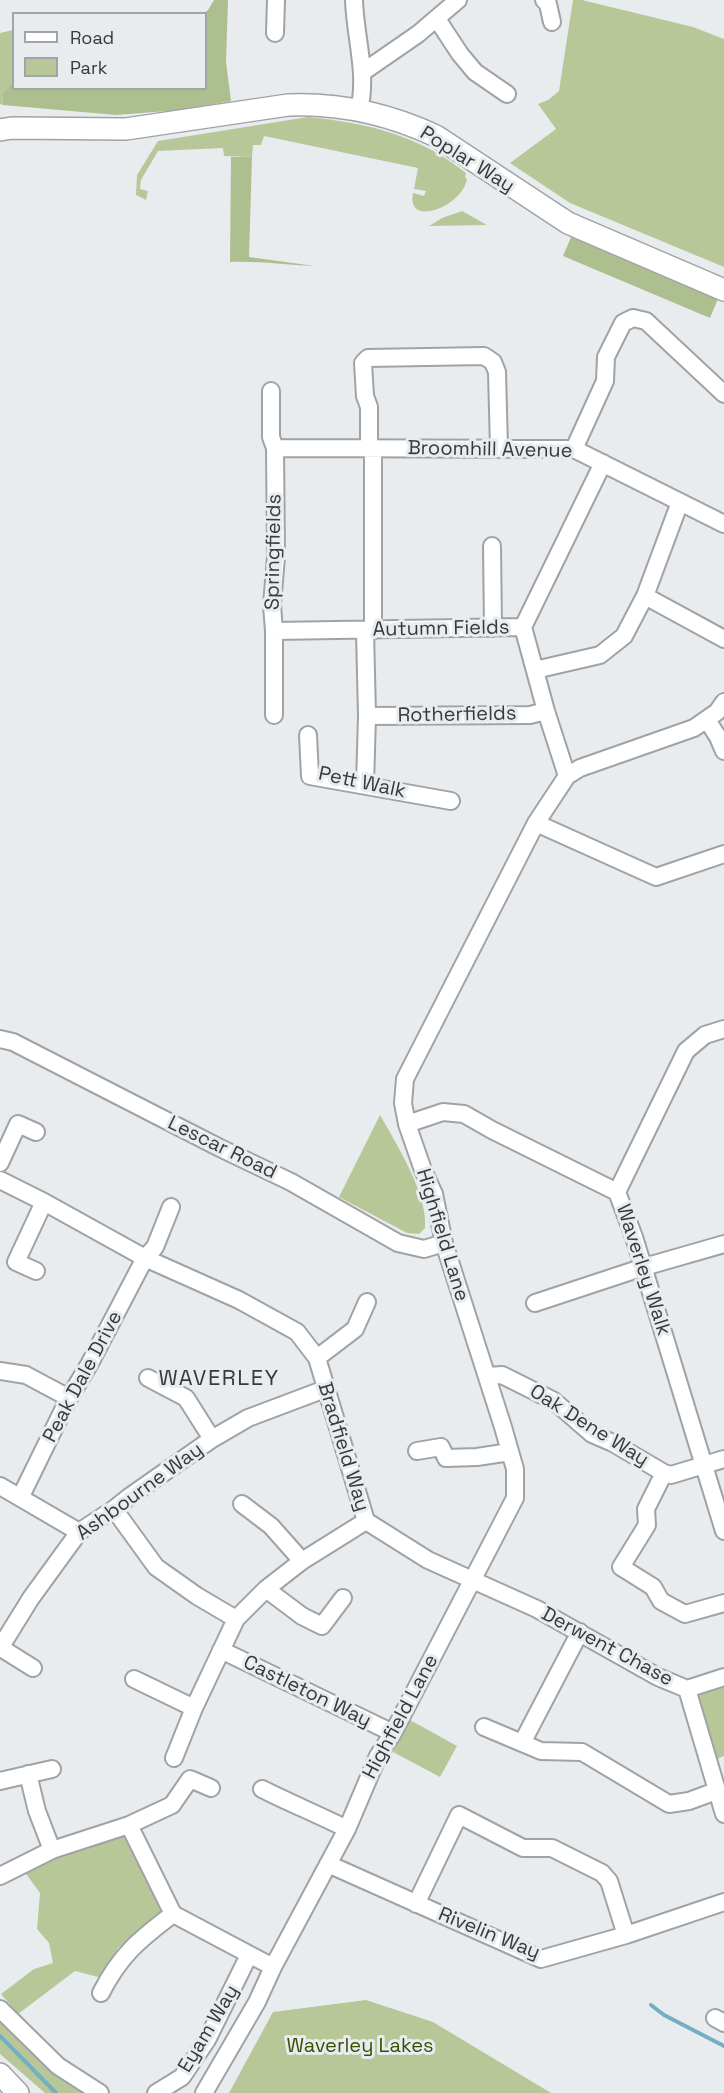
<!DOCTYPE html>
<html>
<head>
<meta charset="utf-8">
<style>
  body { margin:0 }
  #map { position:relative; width:724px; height:2093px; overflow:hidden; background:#e9ecef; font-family:"Space Grotesk",sans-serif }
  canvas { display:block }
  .legend { position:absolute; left:12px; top:12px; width:195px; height:78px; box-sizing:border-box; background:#e9ecef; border:2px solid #a2a4a7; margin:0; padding:8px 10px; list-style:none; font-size:18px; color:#37393a }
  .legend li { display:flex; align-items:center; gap:12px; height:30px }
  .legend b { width:30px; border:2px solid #a2a4a7 }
</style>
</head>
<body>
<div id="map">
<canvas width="724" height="2093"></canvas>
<ul class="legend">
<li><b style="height:8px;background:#fff"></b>Road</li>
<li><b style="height:16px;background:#b7c798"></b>Park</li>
</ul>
</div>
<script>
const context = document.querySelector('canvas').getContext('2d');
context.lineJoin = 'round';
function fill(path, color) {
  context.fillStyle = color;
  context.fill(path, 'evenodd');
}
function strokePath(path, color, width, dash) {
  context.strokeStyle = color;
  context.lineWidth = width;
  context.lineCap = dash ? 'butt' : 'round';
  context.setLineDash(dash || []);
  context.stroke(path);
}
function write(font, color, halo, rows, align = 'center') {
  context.font = font + ' "Space Grotesk",sans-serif';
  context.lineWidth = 6;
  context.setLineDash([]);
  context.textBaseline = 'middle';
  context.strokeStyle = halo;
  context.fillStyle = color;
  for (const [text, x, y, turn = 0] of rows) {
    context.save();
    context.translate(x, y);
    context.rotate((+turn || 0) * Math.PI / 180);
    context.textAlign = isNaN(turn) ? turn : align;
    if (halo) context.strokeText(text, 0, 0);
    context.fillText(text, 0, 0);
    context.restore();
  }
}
fill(new Path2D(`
  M573 0H582L693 27 724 39V267L570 203 510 163 556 129 538 104 548 100 559 91Z
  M13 30V82L2 94 3 105 0 104V33Z
  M308 117C367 123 419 135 466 173L465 177 467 179C463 206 406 229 413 193L424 196 426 191 414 189 418 168 264 136 261 145H253L252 157 224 156 223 148 158 151 141 180 140 189 148 191 146 200 136 195 137 175 158 141Z
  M462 211 487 225 429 226 442 218Z
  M380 1115C397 1145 428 1194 425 1228L419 1234 407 1233 339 1197Z
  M724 1683V1756L717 1759 695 1691Z
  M410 1720 457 1746 440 1777 393 1752Z
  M125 1832 166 1912 118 1948 108 1974 98 1977 75 1971 18 2014 1 1994 34 1969 53 1963 49 1943 37 1929 40 1893 24 1871 53 1857Z
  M366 2000 433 2022 551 2093H229L273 2012Z
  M0 2021 72 2086 89 2093H45L0 2054Z`), '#b7c798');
fill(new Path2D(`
  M214 0H228L226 62 231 101 181 110 116 115 3 105 2 94 13 82 14 88H206V14L204 13 208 10Z
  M231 157H252L249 257 315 266C286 265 259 261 230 262Z
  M571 237 718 299 710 318 563 256Z`), '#aebf8f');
strokePath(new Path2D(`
  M651 2005 664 2015 724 2046
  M0 2036 56 2093`), '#73aec3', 4);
const minor = new Path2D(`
  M354 0C355 37 368 73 359 110
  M544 0 548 4 552 22
  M437 19 460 54 475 72 507 94
  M275 33 276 0
  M363 72 418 34 458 0
  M271 391V437L275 448 276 557 272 605 274 631V715
  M275 448 574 449 724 524
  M369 448V407L365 396 363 363 368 358 484 356 493 362 497 372 499 448
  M373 448V631
  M574 449 605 381 606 357 623 323 633 318 646 321 724 394
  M492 546 493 628
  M645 596 724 639
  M523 627 603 463
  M274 631 523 627 546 711 567 776
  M535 670 600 655 624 636 645 596 680 502
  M367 716 530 715 546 711
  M707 720 718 737 724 751
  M308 735 310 776 451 801
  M365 785 367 716 365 631
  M536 823 656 877 724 854
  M0 1039 13 1042 220 1148 291 1182 398 1243 424 1249 444 1243
  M407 1124 443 1112 464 1114 492 1130 617 1192 634 1237 724 1531
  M0 1163 18 1124 36 1132
  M0 1180 44 1202 145 1258 239 1300 297 1332 317 1358 366 1521 428 1560 537 1609 658 1677 687 1689 724 1814
  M617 1192 686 1051 705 1035 724 1029
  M36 1271 16 1262 44 1202
  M535 1303 644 1267 724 1244
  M317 1358 355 1329 367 1302
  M0 1371 26 1375 69 1398
  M488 1376 502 1375 554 1401 592 1434 613 1443 664 1473 671 1475 724 1459
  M148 1378 186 1398 212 1439
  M417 1451 441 1447 446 1458 477 1457 510 1452
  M664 1473 646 1509 647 1525 621 1567 653 1587 661 1601 685 1614 724 1603
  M0 1486 79 1532
  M21 1496 69 1398 90 1363 145 1258 155 1247 171 1207
  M242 1504 271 1526 302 1561
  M114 1509 156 1567 197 1596 236 1619
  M266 1589 302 1616 322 1626 343 1598
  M580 1632 522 1743 541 1751 582 1752 669 1804 689 1801 716 1791
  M0 1648 31 1598 79 1532 114 1509 129 1497 212 1439 248 1418 325 1389
  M1 1648 33 1668
  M221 1650 393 1733
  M134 1679 194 1708
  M687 1689 724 1677
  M484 1727 522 1743
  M174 1758 194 1708 236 1619 266 1589 302 1561 366 1521
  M28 1774 37 1811 52 1850
  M0 1781 52 1769
  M262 1789C290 1803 319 1815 347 1829
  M129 1825 172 1805 190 1779 211 1788
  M328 1864 541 1959 626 1935 724 1902
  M0 1876 52 1850 129 1825 173 1914 273 1967
  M416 1904 459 1815 523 1848H552L602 1873 609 1881 626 1935
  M101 1993C120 1955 140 1939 173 1914
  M0 2009 58 2066 100 2093
  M715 2018 724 2023
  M156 2093 182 2077 207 2040 249 1955
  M204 2093 257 2002 273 1967 347 1829 378 1756 393 1733 515 1498V1469L503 1427 444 1243 434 1194 423 1170 407 1124 403 1103 405 1079 536 823 567 776 580 768 694 728 717 712 724 702`);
const major = new Path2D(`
  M0 130 12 128 126 129 288 105C339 103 389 114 436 136L568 223 724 290
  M0 2074 18 2093`);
strokePath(minor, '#a0a3a6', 20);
strokePath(major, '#a0a3a6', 24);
strokePath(minor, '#fff', 16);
strokePath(major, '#fff', 21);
write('20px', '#37393a', '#e9ecef', [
  ["Poplar Way",467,160,32],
  ["Broomhill Avenue",490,450,1],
  ["Springfields",274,552,-89],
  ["Autumn Fields",441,629,-1],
  ["Rotherfields",457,715,-1],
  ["Pett Walk",362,783,12],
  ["Lescar Road",222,1148,26],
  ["Highfield Lane",442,1235,73],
  ["Waverley Walk",643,1270,72],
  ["Peak Dale Drive",83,1377,-62],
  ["Oak Dene Way",589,1426,32],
  ["Bradfield Way",343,1447,73],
  ["Ashbourne Way",140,1492,-36],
  ["Derwent Chase",607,1647,28],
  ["Castleton Way",307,1692,26],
  ["Highfield Lane",401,1717,-62],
  ["Rivelin Way",489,1934,22],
  ["Eyam Way",209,2029,-59]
]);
write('20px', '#3b4d00', '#e9ecef', [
  ["Waverley Lakes",360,2047]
]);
context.letterSpacing = '1.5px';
write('22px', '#37393a', '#e9ecef', [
  ["WAVERLEY",219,1379]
]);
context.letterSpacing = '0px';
</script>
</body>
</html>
